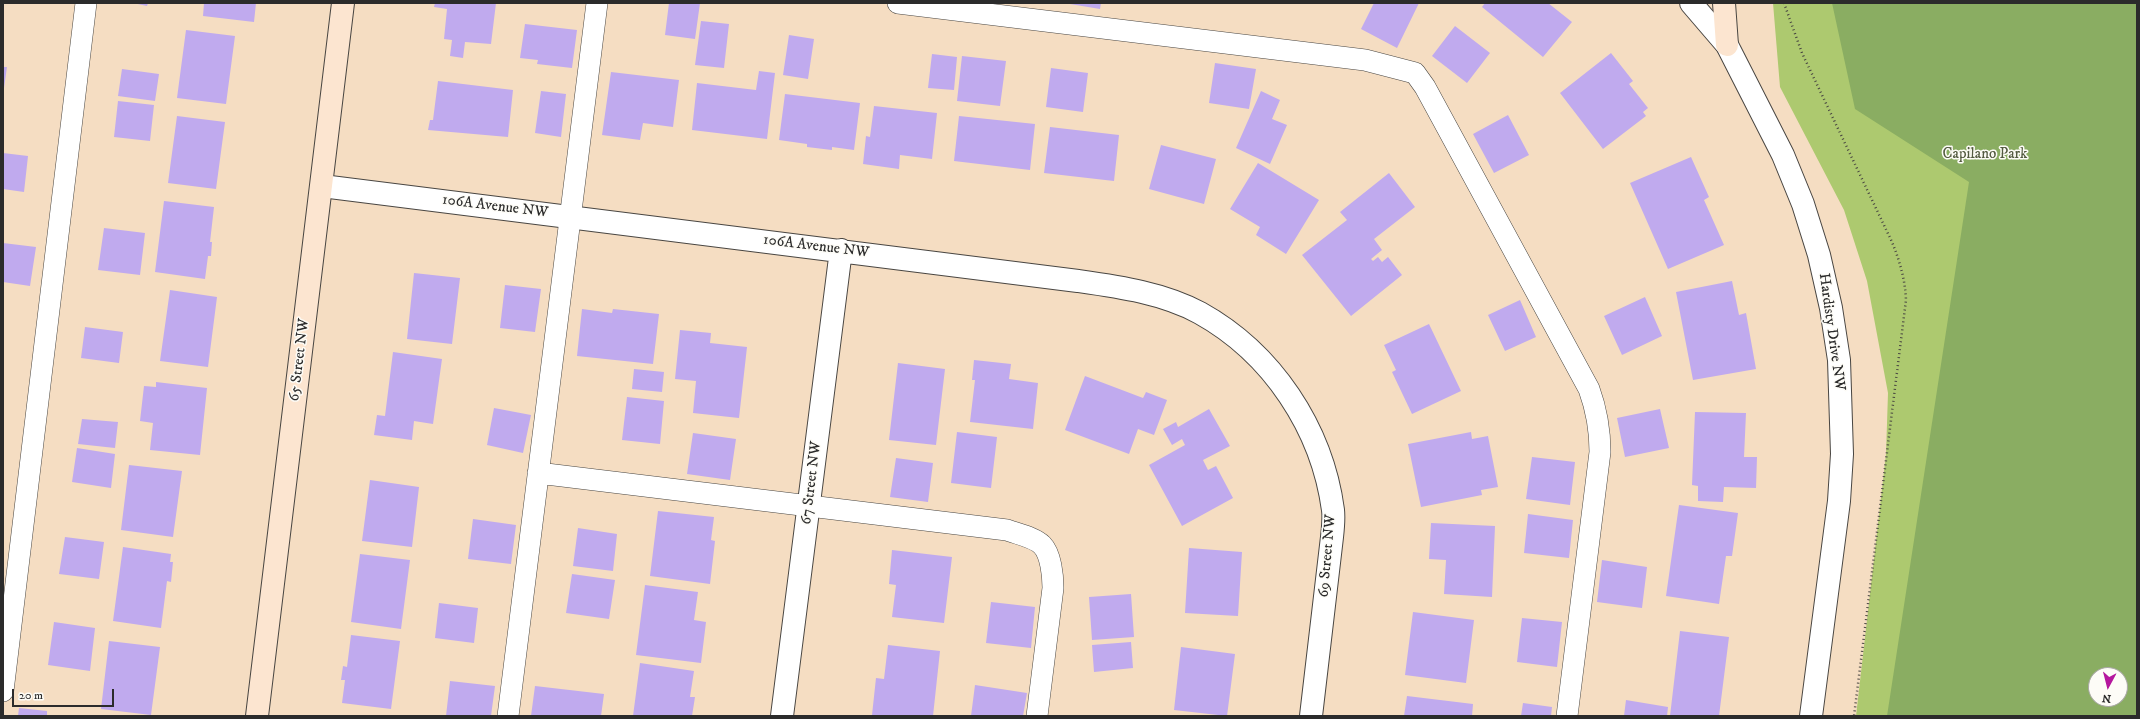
<!DOCTYPE html>
<html>
<head>
<meta charset="utf-8">
<style>
  body { margin:0 }
  #map { position:relative; width:2140px; height:719px; overflow:hidden; background:#f5ddc2; font-family:"IM FELL DW Pica",serif }
  canvas { display:block }
  .frame { position:absolute; inset:0; border:4px solid #2b2b2b; pointer-events:none }
  .north { position:absolute; left:2088px; top:667px; width:40px; height:40px; box-sizing:border-box; background:#fdfcf7; border:1px solid #a9a8a5; border-radius:50%; rotate:187deg; font-size:11px; font-weight:700; line-height:16px; text-align:center; color:#2b2b2b }
  .north::after { content:''; display:block; margin:auto; width:14px; height:18px; background:#b5179e; clip-path:polygon(50% 0,100% 100%,50% 72%,0 100%) }
  .scale { position:absolute; left:12px; top:689px; width:102px; height:18px; box-sizing:border-box; border:2px solid #2b2b2b; border-top:0; padding-left:5px; font-size:12px; line-height:14px; white-space:nowrap; color:#2b2b2b; -webkit-text-stroke:3px #fdfcf7; paint-order:stroke }
</style>
</head>
<body>
<div id="map">
<canvas width="2140" height="719"></canvas>
<div class="frame"></div>
<div class="north">N</div>
<div class="scale">20 m</div>
</div>
<script>
const context = document.querySelector('canvas').getContext('2d');
context.lineJoin = 'round';
function fill(path, color) {
  context.fillStyle = color;
  context.fill(path, 'evenodd');
}
function strokePath(path, color, width, dash) {
  context.strokeStyle = color;
  context.lineWidth = width;
  context.lineCap = dash ? 'butt' : 'round';
  context.setLineDash(dash || []);
  context.stroke(path);
}
function write(font, color, halo, rows, align = 'center') {
  context.font = font + ' "IM FELL DW Pica",serif';
  context.lineWidth = 3;
  context.setLineDash([]);
  context.textBaseline = 'middle';
  context.strokeStyle = halo;
  context.fillStyle = color;
  for (const [text, x, y, turn = 0] of rows) {
    context.save();
    context.translate(x, y);
    context.rotate((+turn || 0) * Math.PI / 180);
    context.textAlign = isNaN(turn) ? turn : align;
    if (halo) context.strokeText(text, 0, 0);
    context.fillText(text, 0, 0);
    context.restore();
  }
}
fill(new Path2D(`
  M1773 3H2137V716H1856L1886 454 1888 393 1867 281 1844 210 1780 87ZM2096 675H2120V699H2096Z`), '#adc96f');
fill(new Path2D(`
  M1832 3H2137V716H1887L1969 182 1855 109ZM2096 675H2120V699H2096Z`), '#8aad62');
fill(new Path2D(`
  M133 3H148L147 6Z
  M204 3H256L254 22 203 16Z
  M435 3H496L491 44 465 42 463 58 450 56 452 40 444 39 447 9 434 7Z
  M669 3H700L695 39 665 35Z
  M1064 3H1101L1100 9Z
  M1374 3H1419L1397 48 1361 29Z
  M1485 3H1548L1572 22 1543 57 1482 7Z
  M701 21 729 24 724 68 695 65Z
  M525 24 577 30 572 68 537 64 538 60 520 58Z
  M1455 26 1490 53 1467 83 1432 56Z
  M186 30 235 36 226 104 177 98Z
  M789 35 814 39 808 79 783 75Z
  M1611 53 1633 81 1629 84 1648 108 1643 112 1646 116 1603 149 1560 93Z
  M932 54 957 57 954 90 928 88Z
  M962 56 1006 61 1000 106 957 101Z
  M1215 63 1256 69 1249 109 1209 103Z
  M3 67H7L4 88H3Z
  M1051 68 1088 73 1083 112 1046 107Z
  M122 69 159 74 155 101 118 96Z
  M759 71 775 73 767 139 692 130 697 83 756 90Z
  M611 72 679 80 673 127 643 123 640 140 602 135Z
  M438 81 513 90 508 137 428 130 430 120H433Z
  M541 91 566 94 561 137 535 133Z
  M1261 91 1280 100 1272 119 1287 125 1270 164 1236 148Z
  M785 94 860 103 854 150 832 147V150L807 147V144L779 140Z
  M118 101 154 105 150 141 114 137Z
  M874 106 937 113 932 159 900 155 899 169 863 164 866 136 870 137Z
  M1508 115 1529 155 1494 173 1473 134Z
  M177 116 225 122 216 189 168 183Z
  M959 116 1035 124 1030 170 954 161Z
  M1050 127 1119 135 1114 181 1044 173Z
  M1161 145 1216 159 1204 204 1149 189Z
  M3 153 28 156 24 192 3 189Z
  M1691 157 1709 197 1704 200 1724 245 1668 269 1630 183Z
  M1258 163 1319 200 1286 254 1256 235 1260 227 1230 209Z
  M1389 173 1415 207 1374 239 1382 250 1371 259 1373 261 1378 257 1382 262 1388 257 1402 275 1351 316 1302 255 1347 220 1340 212Z
  M164 201 214 207 210 242H212L211 256H208L205 279 155 272Z
  M104 228 145 233 140 275 98 270Z
  M3 243 36 247 30 286 3 282Z
  M414 273 460 278 452 344 407 339Z
  M1732 281 1739 315 1746 313 1756 369 1693 380 1676 292Z
  M505 285 541 289 535 332 500 328Z
  M170 290 217 297 208 367 160 361Z
  M1645 297 1662 336 1622 355 1604 316Z
  M1520 300 1536 337 1505 351 1488 315Z
  M582 309 612 313 613 309 659 314 653 364 577 356Z
  M1429 324 1461 391 1412 414 1392 372 1396 370 1384 345Z
  M85 327 123 332 119 363 81 358Z
  M680 330 711 333 710 343 747 347 739 418 693 413 696 381 675 379Z
  M393 352 442 359 433 424 414 421 412 440 374 435 377 415 385 416Z
  M974 360 1011 364 1009 379 1038 383 1033 429 970 422 975 380H972Z
  M898 363 945 369 936 445 889 440Z
  M634 369 664 372 662 392 632 389Z
  M1085 376 1143 398 1146 392 1167 400 1154 435 1138 429 1129 454 1065 430Z
  M156 382 207 388 200 455 150 450 153 423 140 421 144 386 156 387Z
  M627 397 664 401 660 444 622 440Z
  M494 408 531 415 523 453 487 445Z
  M1209 409 1230 446 1203 460 1208 470 1216 466 1233 498 1182 526 1149 465 1185 445 1182 439 1172 445 1163 429 1176 422 1178 427Z
  M1660 409 1669 448 1625 457 1617 418Z
  M1695 412 1746 413 1744 457H1757L1756 488 1724 487 1723 502 1698 501V486L1692 485Z
  M82 419 118 422 115 448 78 444Z
  M957 432 997 437 991 488 951 483Z
  M1471 432 1472 439 1488 436 1498 487 1481 490 1482 495 1421 507 1408 444Z
  M693 433 736 439 730 480 687 474Z
  M77 448 115 454 111 488 72 482Z
  M1532 457 1575 462 1570 505 1526 499Z
  M896 458 933 463 928 502 890 497Z
  M129 465 182 471 173 537 121 530Z
  M370 480 419 487 412 547 362 541Z
  M1679 505 1738 513 1732 556H1726L1719 604 1666 596Z
  M658 511 714 517 711 540 715 541 710 584 650 576Z
  M1528 514 1573 520 1569 558 1524 553Z
  M473 519 516 525 511 564 468 559Z
  M1431 523 1495 526 1492 597 1444 594 1446 560 1429 559Z
  M578 528 617 534 613 571 573 566Z
  M65 537 104 542 99 579 59 574Z
  M123 547 171 554 170 562H173L171 582 167 581 161 628 113 621Z
  M1189 548 1242 552 1238 616 1185 613Z
  M892 550 952 557 944 623 892 617 896 585 889 584Z
  M360 554 410 560 401 629 351 622Z
  M1602 560 1647 567 1642 608 1597 602Z
  M572 574 615 580 609 619 566 613Z
  M645 585 698 592 694 620 706 622 701 663 636 655Z
  M1131 594 1134 637 1092 640 1089 597Z
  M991 602 1035 607 1031 648 986 643Z
  M439 603 478 608 474 643 435 638Z
  M1413 612 1474 620 1466 683 1405 675Z
  M1522 618 1562 622 1557 667 1517 662Z
  M54 622 95 628 90 671 48 665Z
  M1680 631 1729 637 1719 716H1670Z
  M351 635 400 641 391 709 342 703 345 680H341L343 666 347 667Z
  M109 641 160 647 151 715 101 709Z
  M1131 642 1133 668 1094 672 1092 645Z
  M888 645 940 651 933 716 872 715 876 678 884 679Z
  M1181 647 1235 654 1227 716 1174 710Z
  M640 663 694 671 690 697H695L692 716H633Z
  M450 681 495 686 491 716H446Z
  M975 685 1027 693 1023 716H971Z
  M535 686 604 694 601 716H531Z
  M1407 696 1473 704 1472 716H1404Z
  M1626 700 1668 707 1667 716H1624Z
  M1523 703 1552 707 1551 716H1521Z
  M19 708 47 711V716H18Z`), '#c0aaee');
const lane = new Path2D(`
  M898 3 1365 60 1415 73 1425 87 1589 389C1597 411 1600 429 1600 452L1567 716
  M538 473 1007 530C1017 534 1034 537 1042 545 1051 554 1053 576 1053 588L1037 716
  M3 691 86 3
  M508 716 597 3`);
const street = new Path2D(`
  M1691 3 1727 45 1783 155 1803 204 1819 255 1831 308 1839 360 1842 454 1839 501 1811 716
  M322 186 1078 281C1120 287 1163 293 1200 313 1272 353 1322 428 1333 510 1334 518 1333 528 1332 537L1311 716
  M782 716 841 250`);
const secondary = new Path2D(`
  M1724 3 1727 45
  M257 716 343 3`);
strokePath(lane, '#494642', 22);
strokePath(street, '#494642', 24);
strokePath(secondary, '#494642', 24);
strokePath(new Path2D(`
  M1784 3 1802 53 1892 242C1900 262 1905 279 1906 300L1854 716`), '#494642', 2.5, [1, 3]);
strokePath(lane, '#fff', 21);
strokePath(street, '#fff', 22);
strokePath(secondary, '#fce5d0', 22);
write('15px', '#525a3f', '#fdfcf7', [
  ["Capilano Park",1985,155]
]);
write('15px', '#2b2b2b', '#fdfcf7', [
  ["106A Avenue NW",495,207,7],
  ["106A Avenue NW",816,247,7],
  ["Hardisty Drive NW",1831,332,82],
  ["65 Street NW",300,360,-83],
  ["67 Street NW",812,483,-83],
  ["69 Street NW",1328,556,-85]
]);
</script>
</body>
</html>
